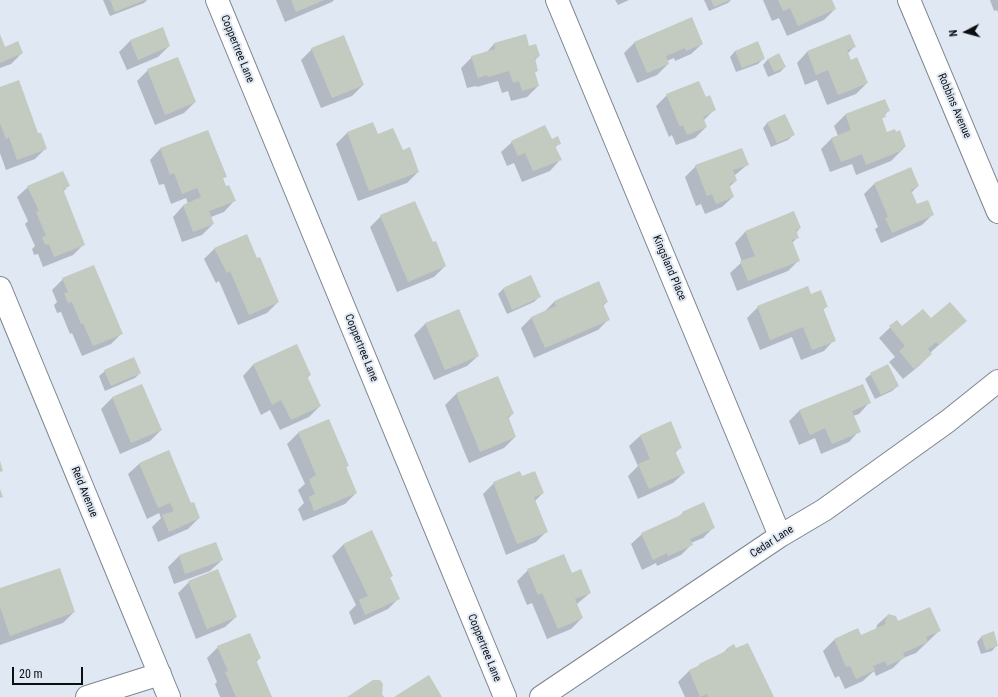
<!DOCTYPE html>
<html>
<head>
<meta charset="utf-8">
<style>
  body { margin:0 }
  #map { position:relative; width:998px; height:697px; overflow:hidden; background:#e0e8f3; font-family:"Roboto Condensed",sans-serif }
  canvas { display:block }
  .north { position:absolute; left:946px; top:12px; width:40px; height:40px; -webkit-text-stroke:3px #e0e8f3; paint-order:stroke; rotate:264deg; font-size:11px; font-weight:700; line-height:16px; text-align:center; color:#0c0f12 }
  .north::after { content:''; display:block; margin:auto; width:14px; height:18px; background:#0c0f12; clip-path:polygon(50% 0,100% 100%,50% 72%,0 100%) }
  .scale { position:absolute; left:12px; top:667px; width:71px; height:18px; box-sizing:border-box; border:2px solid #0c0f12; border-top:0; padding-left:5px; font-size:12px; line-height:14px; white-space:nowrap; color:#0c0f12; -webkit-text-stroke:3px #e0e8f3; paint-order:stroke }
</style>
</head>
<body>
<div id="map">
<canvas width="998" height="697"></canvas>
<div class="north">N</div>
<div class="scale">20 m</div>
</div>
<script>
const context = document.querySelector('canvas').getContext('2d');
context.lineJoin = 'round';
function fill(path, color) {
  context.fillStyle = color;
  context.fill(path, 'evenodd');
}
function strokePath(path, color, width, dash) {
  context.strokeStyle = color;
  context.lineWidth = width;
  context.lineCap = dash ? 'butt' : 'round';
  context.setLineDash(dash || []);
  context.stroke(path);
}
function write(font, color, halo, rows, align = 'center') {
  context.font = font + ' "Roboto Condensed",sans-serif';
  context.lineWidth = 4;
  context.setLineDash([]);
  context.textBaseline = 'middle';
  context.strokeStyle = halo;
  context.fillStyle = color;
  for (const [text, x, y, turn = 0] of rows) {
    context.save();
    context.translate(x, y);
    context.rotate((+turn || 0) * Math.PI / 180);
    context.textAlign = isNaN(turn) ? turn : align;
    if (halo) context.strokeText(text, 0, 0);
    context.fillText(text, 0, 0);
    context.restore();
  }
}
fill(new Path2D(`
  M103 0H147L144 3 110 16Z
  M276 0H334L332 2 285 22Z
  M615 0H629L618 5Z
  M704 0H731L728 3 709 11Z
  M763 0H831L835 9 824 20 787 36 779 18 772 21Z
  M990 0H998V13L997 10 994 11Z
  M162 28 169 46 158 57 127 70 119 52 130 41Z
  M850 35 854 47 847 54 850 61 867 83 856 94 827 105 817 80 805 85 797 63 807 52Z
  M0 36 5 48 22 53 11 64 0 68Z
  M634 43 702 44 691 54 675 61 674 58 667 61 668 64 657 75 637 83 624 53Z
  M757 43 763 59 758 64 736 72 730 57 735 51Z
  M494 44 539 56 534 61 537 71 534 73 538 86 527 97 511 101 508 91 502 93 498 81 477 87 476 86 467 88 461 68 472 57 486 53Z
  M312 49 363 85 352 96 321 108 301 60Z
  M768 59 785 67 780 72 768 77 763 65Z
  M148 70 195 102 184 113 155 125 137 81Z
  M0 88 38 135 46 148 35 159 6 170 0 153Z
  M667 95 705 98 715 109 703 121 706 127 695 138 676 145 672 135 669 137 656 106Z
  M884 100 888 111 881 120 886 133 905 146 902 150 891 161 856 175 852 164 830 172 821 149 832 138 838 136 834 126 845 115Z
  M768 122 793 135 788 140 771 147 763 128Z
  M373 123 377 135 402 152 418 172 407 183 358 201 336 144 347 133Z
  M552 140 559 143 555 148 560 160 550 171 522 182 514 163 507 166 501 152 512 142Z
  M160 149 226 176 222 179 226 187 234 201 224 212 211 217 213 224 202 235 182 242 173 217 183 206 188 204 186 198 171 204 164 184 159 185 150 160Z
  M747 165 734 176 736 181 729 187 733 197 722 207 705 214 701 204 696 206 685 177 696 166Z
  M874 184 918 186 911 193 917 206 933 214 922 225 881 243 875 229 878 227 864 194Z
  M68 186 63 192 84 244 73 255 43 267 38 254 34 255 32 249 35 246 25 224 28 221 17 197 28 187Z
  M381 216 432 243 445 266 434 277 397 292 370 227Z
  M800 228 796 233 798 237 792 243 799 260 788 271 737 291 730 273 742 262 735 243 745 232Z
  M215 248 278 302 267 313 238 325 219 281 216 283 204 259Z
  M531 277 539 297 534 302 507 314 498 294 503 289Z
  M63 279 122 333 111 344 82 356 72 333 70 334 61 312 57 313 54 305 57 302 52 290Z
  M598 282 607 302 603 306 609 319 598 330 534 358 521 328 531 318 544 312 554 302Z
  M810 295 827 306 823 310 834 340 824 351 801 360 792 337 760 350 747 318 758 307Z
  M458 310 478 356 467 366 434 380 414 335 425 324Z
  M930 319 965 321 930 353 931 354 920 365 903 379 889 362 895 357 879 338 897 321 902 328Z
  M296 345 310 375 307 378 320 406 309 417 280 430 270 410 261 415 243 376 253 365Z
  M105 371 140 373 135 378 105 391 99 376Z
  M871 374 898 386 892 391 875 399 865 379Z
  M498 377 513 413 508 419 515 437 504 448 469 463 445 405 456 394Z
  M142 385 161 430 150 441 120 454 101 409 112 398Z
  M869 403 859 414 853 416 859 431 849 442 821 454 815 438 799 445 789 421 800 410Z
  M328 420 356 493 345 504 303 521 298 509 304 503 298 490 305 484 287 444 298 433Z
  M640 436 681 447 675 453 684 473 673 483 638 499 628 476 638 466 629 446Z
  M169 452 190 504 199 518 188 529 158 542 152 527 161 518 159 513 147 519 128 474 139 464Z
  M522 478 543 493 535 501 547 531 536 542 506 555 483 494 494 483Z
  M683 513 714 527 703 538 691 543 692 544 681 555 657 566 656 563 642 570 631 544 642 534 678 517Z
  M371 531 392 576 389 578 399 598 388 609 354 625 349 612 356 605 332 556 343 545Z
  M216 543 222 560 210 571 174 584 168 567 179 556Z
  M528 570 571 574 590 593 577 604 582 618 571 629 547 639 532 603 527 605 517 581Z
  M189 582 236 617 225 627 196 639 178 593Z
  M0 590 74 612 63 623 0 645Z
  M888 615 898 623 939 631 916 653 903 658 893 668 876 676 874 671 863 681 845 689 839 676 835 678 823 651 834 640 858 629 861 637 876 630 877 625Z
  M982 636 997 645 992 651 981 654 977 642Z
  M218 647 260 658 256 662 271 697H220L215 684 217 682 207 658Z
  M728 648 773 697H685L678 682 689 671 696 668 699 665 722 654Z`), '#0003');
fill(new Path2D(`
  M110 0H145L115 12Z
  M291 0H324L296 12Z
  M711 0H730L714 7Z
  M778 0H832L836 9 798 26 790 8 783 11Z
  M692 17 703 44 686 51 685 48 666 56 669 64 647 73 634 42Z
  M163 27 170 46 138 60 130 40Z
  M0 34 5 47 18 41 23 53 0 63Z
  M526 34 529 46 536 44 540 56 535 58 538 71 535 72 539 86 522 91 519 81 513 83 509 71 488 77 487 75 478 78 471 56 495 49 494 43Z
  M850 34 856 47 847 50 851 60 857 57 868 83 838 95 828 70 816 75 807 51Z
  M344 35 364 85 332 98 311 48Z
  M758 41 765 59 742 68 735 51Z
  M779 53 786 67 774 72 768 59Z
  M178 57 196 102 165 115 147 69Z
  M19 80 38 133H41L47 149 17 160 9 137 6 139 0 123V87Z
  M699 81 706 97 710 95 716 110 703 117 707 127 687 135 683 125 680 127 666 94Z
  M885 99 890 111 885 113 886 117 882 118 887 132 895 129 896 132 900 130 906 147 902 148 903 150 866 165 862 154 841 162 831 138 851 130 845 114Z
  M785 114 795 135 777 143 767 122Z
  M373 122 378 134 393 128 403 150 410 147 419 172 369 191 347 132Z
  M545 125 552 139 558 136 561 144 555 146 562 160 533 171 525 153 518 156 511 141Z
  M208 130 227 177 223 178 226 186 229 185 236 201 209 211 214 224 193 232 183 205 201 197 197 188 182 194 174 173 170 175 160 148Z
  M742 148 749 165 733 170 737 181 729 184 734 197 716 204 712 194 707 196 695 165Z
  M911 167 919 186 911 190 917 204 928 200 934 215 892 233 885 218 888 217 874 183Z
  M63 171 70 186 63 189 85 245 54 257 49 244 45 245 42 237 46 236 36 212 39 211 27 186Z
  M415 201 433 242 436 241 446 266 408 282 380 215Z
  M794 211 801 228 796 230 799 238 792 240 800 261 748 281 740 261 755 256 745 231Z
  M247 234 257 258 260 257 279 302 249 315 230 271 227 273 214 248Z
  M94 265 123 334 93 346 83 323 81 324 72 302 68 303 64 293 68 292 62 278Z
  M531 275 541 297 512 310 503 288Z
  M599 281 608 302 603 304 610 320 545 348 531 317 556 306 554 301Z
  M808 286 811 294 821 290 828 307 823 308 836 341 812 350 803 327 770 340 757 306Z
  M950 302 967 321 939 345 936 342 928 349 932 354 914 369 899 351 905 346 889 326 897 320 902 326 923 309 931 318Z
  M459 309 479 356 445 370 425 323Z
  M297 344 311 375 307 376 321 406 291 420 281 400 272 405 253 364Z
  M134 357 141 373 111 386 104 370Z
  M888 364 899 386 881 395 870 373Z
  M498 376 514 414 508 416 516 437 480 452 456 393Z
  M142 384 162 430 131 443 112 397Z
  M863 384 871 403 852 411 861 432 832 444 825 428 810 435 799 410Z
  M329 419 349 466 346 467 357 493 314 511 309 497 315 494 309 479 316 475 298 432Z
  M671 421 682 448 675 451 685 473 649 489 638 464 650 459 640 435Z
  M169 450 191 503 194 502 200 518 169 532 162 515 174 511 170 503 158 508 139 463Z
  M0 461 3 471 0 472Z
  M520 471 522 476 535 471 544 493 534 497 548 532 517 544 493 482Z
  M0 489 3 497 0 498Z
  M704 502 715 528 690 539 693 545 668 556 667 553 653 560 641 533 683 514 682 512Z
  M372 530 393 576 390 577 400 599 365 615 359 600 368 596 343 544Z
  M216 542 223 560 185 574 179 555Z
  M564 554 572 573 581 569 591 593 575 599 583 618 558 629 542 593 538 595 527 569Z
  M60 568 75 612 10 636 0 607V588Z
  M218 569 237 617 207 629 188 581Z
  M930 607 941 631 926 637 928 642 903 653 905 658 887 666 885 661 873 666 875 670 856 679 850 666 846 667 834 639 858 628 861 635 886 624 885 622 888 614 896 616 898 621Z
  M994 631 998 646 986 650 981 636Z
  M250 633 261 658 256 660 272 697H236L225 672 228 671 217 646Z
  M748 643 774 697H708L707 694 700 697 689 670 700 665 699 664 728 650 727 648 734 644 736 648Z
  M429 675 442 697H394Z
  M373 680H380L383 684 382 694 384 697H347Z`), '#c3cabf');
const minor = new Path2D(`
  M217 0 505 697
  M557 0 780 536
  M909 0 998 212
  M0 288 169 697
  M87 697 160 674
  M541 697 780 536 824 510 948 421 998 381`);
strokePath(minor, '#7e858f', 24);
strokePath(minor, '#fff', 22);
write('11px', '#0c0f12', '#e0e8f3', [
  ["Coppertree Lane",237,49,68],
  ["Robbins Avenue",954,106,67],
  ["Kingsland Place",669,268,67],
  ["Coppertree Lane",361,348,68],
  ["Reid Avenue",84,492,68],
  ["Cedar Lane",772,542,-33],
  ["Coppertree Lane",484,648,68]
]);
</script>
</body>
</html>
